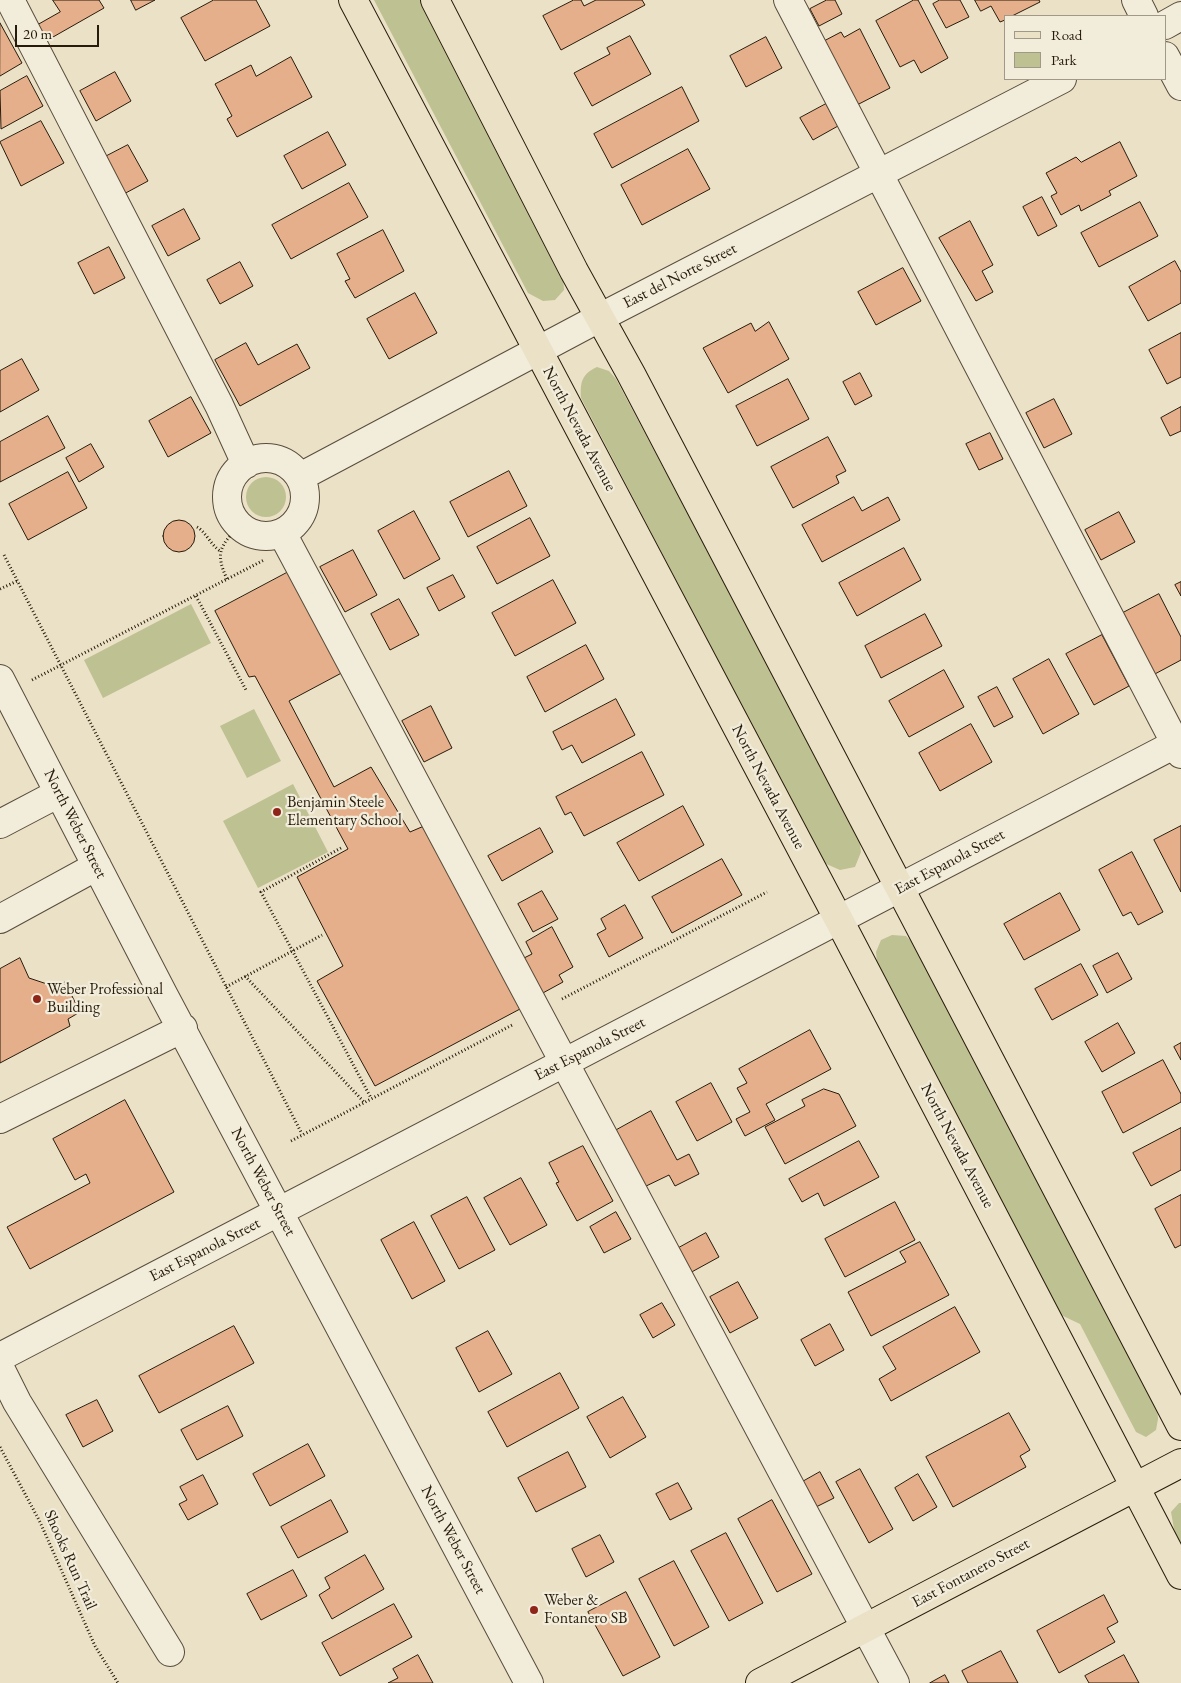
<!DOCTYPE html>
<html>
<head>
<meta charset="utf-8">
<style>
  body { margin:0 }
  #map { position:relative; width:1181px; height:1683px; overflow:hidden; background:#ebe1c7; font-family:"EB Garamond",serif }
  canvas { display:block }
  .legend { position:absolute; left:1004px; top:15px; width:162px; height:65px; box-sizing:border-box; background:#f2ecdb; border:1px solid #a19888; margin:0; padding:6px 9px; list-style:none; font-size:15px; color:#281b0b }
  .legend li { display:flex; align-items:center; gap:10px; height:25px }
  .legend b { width:25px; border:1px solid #a19888 }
  .scale { position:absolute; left:15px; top:25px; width:84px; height:22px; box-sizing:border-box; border:2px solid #281b0b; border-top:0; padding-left:6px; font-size:15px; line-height:18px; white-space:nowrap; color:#281b0b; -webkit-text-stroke:4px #f2ecdb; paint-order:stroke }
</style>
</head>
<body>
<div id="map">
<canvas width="1181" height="1683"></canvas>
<ul class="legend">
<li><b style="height:6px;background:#ebe1c7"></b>Road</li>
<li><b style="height:14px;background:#bec191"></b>Park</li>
</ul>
<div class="scale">20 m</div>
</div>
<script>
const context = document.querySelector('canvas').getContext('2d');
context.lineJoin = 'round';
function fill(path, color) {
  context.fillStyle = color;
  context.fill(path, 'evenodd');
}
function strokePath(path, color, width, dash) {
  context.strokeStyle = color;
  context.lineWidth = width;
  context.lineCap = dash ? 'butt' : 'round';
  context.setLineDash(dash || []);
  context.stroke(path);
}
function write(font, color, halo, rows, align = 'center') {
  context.font = font + ' "EB Garamond",serif';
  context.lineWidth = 4.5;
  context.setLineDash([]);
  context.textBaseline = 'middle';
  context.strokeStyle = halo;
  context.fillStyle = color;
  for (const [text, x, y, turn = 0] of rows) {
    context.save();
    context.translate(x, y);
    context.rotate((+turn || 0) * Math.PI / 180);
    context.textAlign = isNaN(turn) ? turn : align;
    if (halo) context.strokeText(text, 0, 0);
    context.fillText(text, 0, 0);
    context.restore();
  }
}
fill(new Path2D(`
  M374 0H420L563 276 564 290 555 300 543 301 528 293Z
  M597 367 609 371 616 379 859 836 861 852 855 867 840 870 824 863 581 398C580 382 582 374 597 367Z
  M246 497a20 20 0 1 1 40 0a20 20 0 1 1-40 0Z
  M191 604 211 643 103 698 84 660Z
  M254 709 281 761 247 778 220 726Z
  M293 784 328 852 258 888 223 821Z
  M892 935 906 936 916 946 1157 1404 1158 1419 1156 1430 1146 1437 1136 1432 1080 1324 1061 1315 877 963 876 952 881 940Z
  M1179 1503H1181V1544L1174 1529 1171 1512Z`), '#bec191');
const building = new Path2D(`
  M53 0H99L104 8 46 41 37 25 60 12Z
  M131 0H155L136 10Z
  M214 0H256L270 26 205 61 181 18Z
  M574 0H581L584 6 596 0H642L645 5 561 50 543 16Z
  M827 0H835L842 14 819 26 810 9Z
  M914 0H918L948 58 921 73 914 60 900 67 876 21Z
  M940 0H960L969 17 946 28 933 4Z
  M975 0H1039L1040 2 1012 16H1005V20L1000 22 991 6 981 11Z
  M0 23 22 63 0 76Z
  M860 29 890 88 855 106 822 42 841 32 844 37Z
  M630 36 651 74 592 106 574 73 610 54 607 48Z
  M766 37 782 68 746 87 730 56Z
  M291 57 312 97 237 137 227 119 232 116 215 84 251 65 256 76Z
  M115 72 131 101 96 121 80 91Z
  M27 76 43 106 1 129 0 91Z
  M682 87 699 121 612 168 594 134Z
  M826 104 838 126 813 140 800 118Z
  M41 121 64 163 21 186 0 142Z
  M328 132 346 165 302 189 284 156Z
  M1120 142 1137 176 1109 191 1111 195 1081 211 1079 205 1061 215 1051 196 1057 193 1046 173 1076 157 1081 162Z
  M128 145 148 181 122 195 103 158Z
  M688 149 710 189 642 225 621 185Z
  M349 183 368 217 291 259 272 225Z
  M1042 197 1057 226 1038 236 1023 207Z
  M1140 202 1158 236 1099 267 1081 233Z
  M184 209 200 239 168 256 152 226Z
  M970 221 993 265 982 271 993 292 976 301 939 238Z
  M383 230 404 271 355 298 345 281 350 279 337 254Z
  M109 247 125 278 94 294 78 263Z
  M1175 261 1181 272V303L1148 321 1129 287Z
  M240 262 253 286 220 304 207 280Z
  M903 268 921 301 876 325 858 292Z
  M415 293 437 333 389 359 367 319Z
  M769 322 789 359 728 393 703 348 751 323 755 331Z
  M1181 333V377L1167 384 1149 350Z
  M246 343 258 365 297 344 310 368 240 406 215 360Z
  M22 359 39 390 0 412V371Z
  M860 373 872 396 855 405 843 382Z
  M788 379 809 419 757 446 736 406Z
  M191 397 211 433 168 457 149 421Z
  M1054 399 1072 434 1044 448 1026 413Z
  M1181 407V431L1170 436 1161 418Z
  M48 416 65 448 0 482V442Z
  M990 433 1003 459 979 470 966 444Z
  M828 437 846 471 836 476 839 483 793 508 771 467Z
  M91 444 104 467 79 482 66 458Z
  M509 471 527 506 468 537 450 502Z
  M68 472 87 508 28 540 9 504Z
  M854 497 862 511 888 497 900 520 822 562 802 525Z
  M414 511 440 559 404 579 378 531Z
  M1119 512 1135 542 1101 560 1085 530Z
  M530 518 550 556 497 584 477 547Z
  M163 536a16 16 0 1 1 32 0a16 16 0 1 1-32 0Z
  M904 548 921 580 857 616 839 583Z
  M353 550 377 595 345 612 320 567Z
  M296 568 349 669 289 701 334 787 371 767 410 832 424 826 520 1009 375 1086 317 981 343 966 297 877 348 849 255 676 249 677 215 611Z
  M453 575 465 597 439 611 427 588Z
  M553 580 576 623 515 656 492 613Z
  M1181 582V596L1175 585Z
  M1159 594 1181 637V660L1153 675 1121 614Z
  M399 599 419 635 390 650 371 614Z
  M925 614 942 646 881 678 865 646Z
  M1102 635 1129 686 1094 705 1066 654Z
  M586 645 604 679 545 712 527 677Z
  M1049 659 1079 714 1043 734 1013 679Z
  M944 670 964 707 909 737 889 701Z
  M997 687 1013 717 994 727 978 697Z
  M616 699 635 735 582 763 572 745 562 750 553 732Z
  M431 706 452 748 424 762 402 721Z
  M971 724 992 762 940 791 919 753Z
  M642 752 664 795 584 836 571 812 565 815 556 797Z
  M683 806 704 845 639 881 617 843Z
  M1181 826V892L1154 840Z
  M540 828 553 852 502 881 488 856Z
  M1132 852 1163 912 1138 925 1131 912 1123 916 1099 870Z
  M722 859 742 895 672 933 652 897Z
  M542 891 558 919 533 932 518 904Z
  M1060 893 1080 930 1024 960 1004 924Z
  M625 905 643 938 609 957 597 934 606 929 601 919Z
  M552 927 573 967 559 975 563 982 541 994 522 959 532 954 526 942Z
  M1118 953 1132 979 1107 993 1093 966Z
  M20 958 29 978 53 986 65 982 80 1012 68 1019 70 1026 0 1063V969Z
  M1081 964 1098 995 1052 1020 1035 989Z
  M1118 1023 1135 1053 1102 1072 1085 1042Z
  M810 1030 831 1069 766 1104 775 1120 745 1136 736 1119 750 1112 737 1088 747 1083 739 1069Z
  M1181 1043V1060L1174 1047Z
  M1163 1060 1181 1094V1102L1123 1133 1102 1092Z
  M711 1083 732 1122 697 1141 676 1102Z
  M824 1089 839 1094 856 1126 785 1164 765 1127 805 1106 802 1100Z
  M125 1100 174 1192 30 1269 7 1227 90 1183 86 1174 75 1180 53 1139Z
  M651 1111 677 1160 689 1154 699 1174 675 1186 669 1175 642 1188 613 1132Z
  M1181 1128V1170L1151 1186 1133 1153Z
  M859 1141 879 1177 824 1206 818 1193 802 1202 789 1179Z
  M583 1146 613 1201 577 1221 556 1183 559 1182 549 1163Z
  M521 1178 547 1225 510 1245 484 1198Z
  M1181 1195V1245L1175 1248 1155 1209Z
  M467 1197 495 1250 459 1269 431 1216Z
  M895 1202 915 1240 845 1277 825 1239Z
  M616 1212 631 1239 604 1253 590 1227Z
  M414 1222 445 1281 412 1299 381 1240Z
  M706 1233 719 1257 688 1274 675 1250Z
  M920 1242 949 1295 871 1336 848 1292 906 1262 900 1252Z
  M738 1282 758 1318 730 1333 710 1297Z
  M662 1303 675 1325 653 1338 640 1315Z
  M955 1307 980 1352 891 1401 879 1379 896 1369 883 1347Z
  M830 1324 844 1350 815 1366 801 1340Z
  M234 1326 254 1363 159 1413 139 1376Z
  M488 1331 512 1374 479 1392 456 1348Z
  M560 1373 579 1408 507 1447 488 1412Z
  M623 1397 646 1437 610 1458 587 1417Z
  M97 1400 113 1431 83 1447 66 1415Z
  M228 1406 243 1436 197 1460 181 1430Z
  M1009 1413 1030 1450 1020 1456 1026 1467 953 1507 926 1457Z
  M308 1444 325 1476 270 1506 253 1474Z
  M568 1452 586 1487 536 1512 518 1478Z
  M860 1469 893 1529 869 1543 836 1482Z
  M820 1472 834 1498 810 1510 797 1485Z
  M918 1474 937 1507 913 1521 895 1488Z
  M203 1475 218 1504 188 1520 179 1504 187 1500 180 1487Z
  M678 1483 692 1509 670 1520 656 1494Z
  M331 1500 348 1532 298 1558 281 1527Z
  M772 1500 812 1574 777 1592 738 1519Z
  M726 1533 763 1603 729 1621 691 1551Z
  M600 1535 614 1562 586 1577 572 1549Z
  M365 1555 384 1589 332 1619 319 1595 330 1588 325 1578Z
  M674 1561 709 1627 674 1646 639 1579Z
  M293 1570 307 1596 261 1620 247 1594Z
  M626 1592 660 1657 623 1676 588 1612Z
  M1104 1595 1118 1622 1107 1628 1115 1642 1059 1673 1037 1631Z
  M394 1604 412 1637 340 1676 322 1643Z
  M1001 1651 1018 1683H968L962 1671Z
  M418 1655 433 1683H388L398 1678 393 1669Z
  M1124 1655 1139 1683H1089L1085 1676Z
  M945 1675 949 1683H930Z`);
fill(building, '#e4af8a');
strokePath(building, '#281b0b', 1);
const minor = new Path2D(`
  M10 0 219 405 246 464
  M788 0 1181 754
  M1136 0 1144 16
  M1165 25 1181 16
  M1165 56 1181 86
  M227 497a39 39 0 1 1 78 0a39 39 0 1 1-78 0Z
  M300 477 601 317 1062 79
  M282 533 895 1683
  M0 679 163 994 529 1683
  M0 824 59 793
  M0 919 97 866
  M0 1119 183 1028
  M0 1357 1181 741
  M0 1368 17 1402 170 1652`);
const major = new Path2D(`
  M353 0 839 920 1181 1575
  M435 0 574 271 631 374 1181 1426
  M760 1683 1181 1463`);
strokePath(minor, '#594c3a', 30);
strokePath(major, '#281b0b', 30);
strokePath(new Path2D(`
  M197 527C206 532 210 544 220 551
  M4 555 302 1134
  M227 579C215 553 220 546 239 526
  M0 589 17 581
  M196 596 246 690
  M32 680 264 560
  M341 848 261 892 371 1098
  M245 976 364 1102
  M226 987 322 935
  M562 999 767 892
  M291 1141 514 1024
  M0 1447 40 1522 95 1646 118 1683`), '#281b0b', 3, [1, 2.5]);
strokePath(minor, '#f2ecdb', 28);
strokePath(major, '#ebe1c7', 28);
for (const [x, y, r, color] of [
  [277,812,5,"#8f2418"],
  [37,999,5,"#8f2418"],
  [534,1610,5,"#8f2418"]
]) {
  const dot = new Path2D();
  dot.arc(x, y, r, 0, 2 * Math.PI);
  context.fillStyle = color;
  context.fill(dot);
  strokePath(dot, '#f2ecdb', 2);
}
write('16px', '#281b0b', '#f2ecdb', [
  ["East del Norte Street",680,276,-27],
  ["North Nevada Avenue",579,429,62],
  ["North Nevada Avenue",768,787,62],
  ["North Weber Street",75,824,63],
  ["East Espanola Street",950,862,-28],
  ["East Espanola Street",590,1049,-27],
  ["North Nevada Avenue",957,1146,62],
  ["North Weber Street",263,1182,62],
  ["East Espanola Street",205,1250,-27],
  ["North Weber Street",453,1540,62],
  ["Shooks Run Trail",70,1560,66],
  ["East Fontanero Street",971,1573,-28]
]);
write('16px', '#281b0b', '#f2ecdb', [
  ["Benjamin Steele",287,803],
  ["Elementary School",287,821],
  ["Weber Professional",47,990],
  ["Building",47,1008],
  ["Weber &",544,1601],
  ["Fontanero SB",544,1619]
], 'left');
</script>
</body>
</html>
